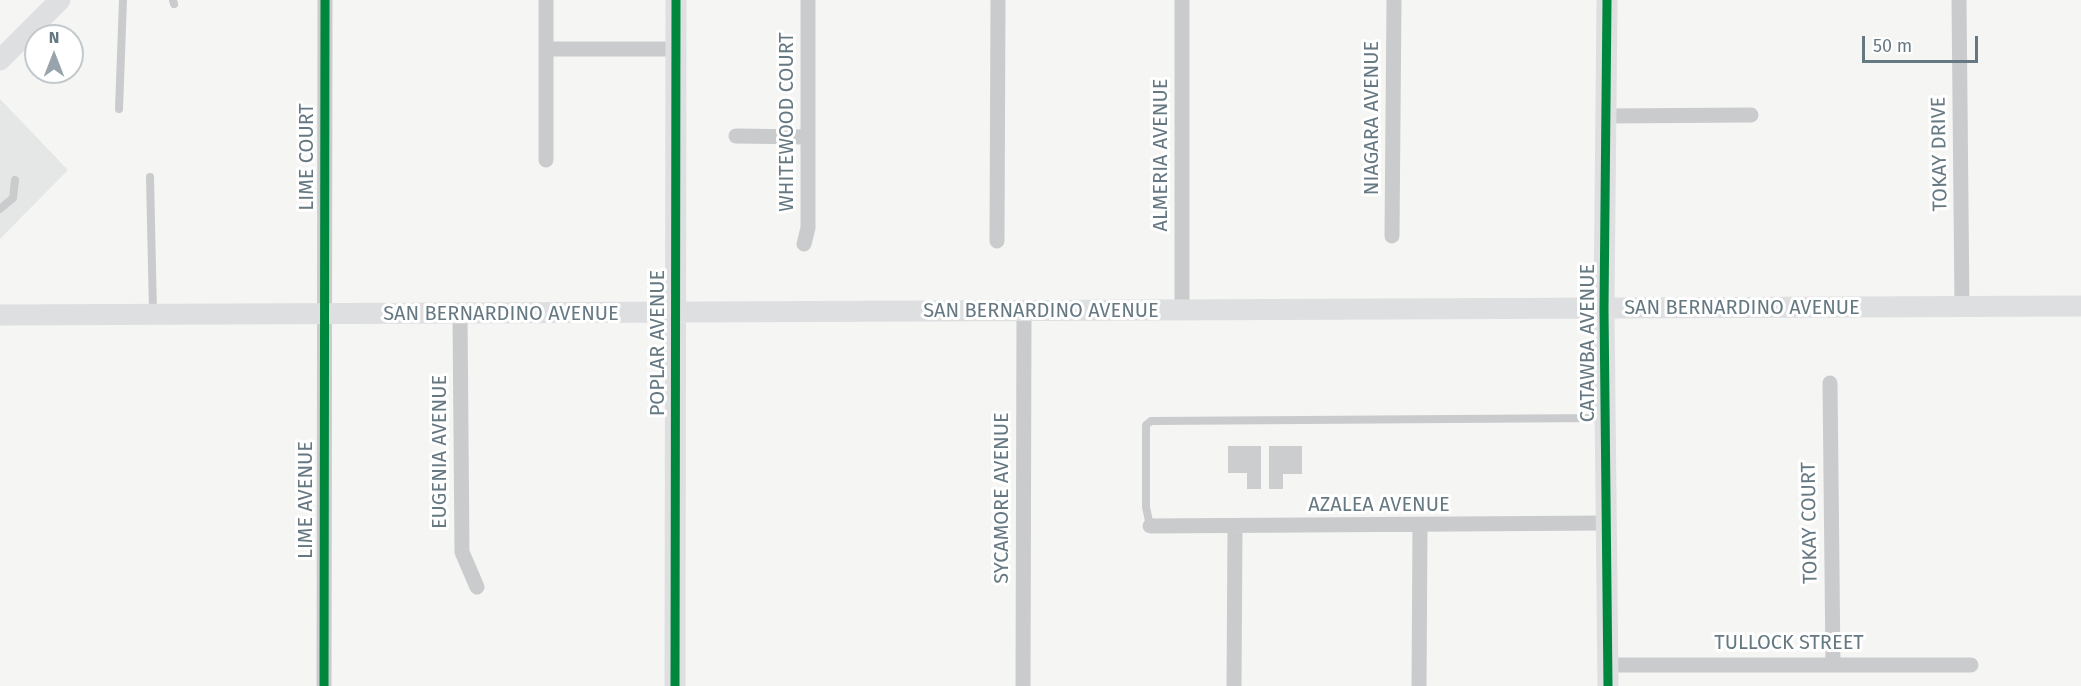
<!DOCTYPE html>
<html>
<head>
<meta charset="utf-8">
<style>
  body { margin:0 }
  #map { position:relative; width:2081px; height:686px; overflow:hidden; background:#f5f5f4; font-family:"Fira Sans",sans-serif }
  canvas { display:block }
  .north { position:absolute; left:24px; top:24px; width:60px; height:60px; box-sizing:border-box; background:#fff; border:2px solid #c2c9cd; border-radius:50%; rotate:0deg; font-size:16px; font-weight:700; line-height:24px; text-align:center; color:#667983 }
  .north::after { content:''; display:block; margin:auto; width:21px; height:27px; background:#98a4ab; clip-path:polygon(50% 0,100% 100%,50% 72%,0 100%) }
  .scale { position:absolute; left:1862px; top:36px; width:116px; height:27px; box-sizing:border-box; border:3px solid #667983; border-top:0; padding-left:8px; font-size:18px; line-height:21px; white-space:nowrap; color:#667983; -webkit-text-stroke:4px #fff; paint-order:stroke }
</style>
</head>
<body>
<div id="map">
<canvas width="2081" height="686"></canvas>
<div class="north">N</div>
<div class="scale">50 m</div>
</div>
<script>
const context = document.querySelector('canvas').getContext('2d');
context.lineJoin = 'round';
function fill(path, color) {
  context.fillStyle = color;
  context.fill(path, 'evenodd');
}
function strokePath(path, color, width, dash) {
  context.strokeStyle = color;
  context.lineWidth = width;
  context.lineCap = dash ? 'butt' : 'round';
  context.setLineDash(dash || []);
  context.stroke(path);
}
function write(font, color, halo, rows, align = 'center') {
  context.font = font + ' "Fira Sans",sans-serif';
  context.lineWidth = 6;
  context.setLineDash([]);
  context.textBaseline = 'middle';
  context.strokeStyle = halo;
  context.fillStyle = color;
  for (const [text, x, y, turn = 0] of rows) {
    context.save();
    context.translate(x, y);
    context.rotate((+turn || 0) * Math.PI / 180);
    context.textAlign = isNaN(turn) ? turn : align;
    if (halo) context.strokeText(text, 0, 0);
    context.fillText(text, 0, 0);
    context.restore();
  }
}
fill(new Path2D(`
  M0 99 68 170 0 239Z`), '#e5e7e7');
fill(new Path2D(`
  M1228 446H1261V489H1247V473H1228Z
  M1269 446H1302V474H1283V489H1269Z`), '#cbcdce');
strokePath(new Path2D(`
  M173 0 174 4
  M119 109 123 0
  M150 177 153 313
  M0 209 13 198 15 180
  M1150 526 1146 507V425L1151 421 1603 418`), '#cacbcc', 8);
strokePath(new Path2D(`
  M1182 0V311
  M1959 0 1962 307
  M547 49H676
  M1607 116 1751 115
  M736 136 808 137
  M546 160V0
  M1392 236 1394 0
  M997 241 998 0
  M804 244 808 228V0
  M460 314 462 552 477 587
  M1830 383 1833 664
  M1150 526 1607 523
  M1608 665H1971
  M324 686 325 0
  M1023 686 1024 311
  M1234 686 1235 527
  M1419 686 1420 525`), '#cacbcc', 15);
strokePath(new Path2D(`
  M1607 0 1604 309 1608 686
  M0 60 60 0
  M0 315 2081 306
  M675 686 676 0`), '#dedfe0', 21);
strokePath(new Path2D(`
  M1607 0 1604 309 1608 686
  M324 686 325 0
  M675 686 676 0`), '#00873e', 9);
write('20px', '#667983', '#fff', [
  ["NIAGARA AVENUE",1372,118,-90],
  ["WHITEWOOD COURT",787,122,-90],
  ["TOKAY DRIVE",1940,154,-91],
  ["ALMERIA AVENUE",1161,155,-90],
  ["LIME COURT",307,157,-90],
  ["SAN BERNARDINO AVENUE",1742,308],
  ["SAN BERNARDINO AVENUE",1041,311],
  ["SAN BERNARDINO AVENUE",501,314],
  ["POPLAR AVENUE",658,343,-90],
  ["CATAWBA AVENUE",1588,343,-90],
  ["EUGENIA AVENUE",440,452,-90],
  ["SYCAMORE AVENUE",1002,498,-90],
  ["LIME AVENUE",306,500,-90],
  ["AZALEA AVENUE",1379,505],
  ["TOKAY COURT",1810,523,-91],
  ["TULLOCK STREET",1789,643]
]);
</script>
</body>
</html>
